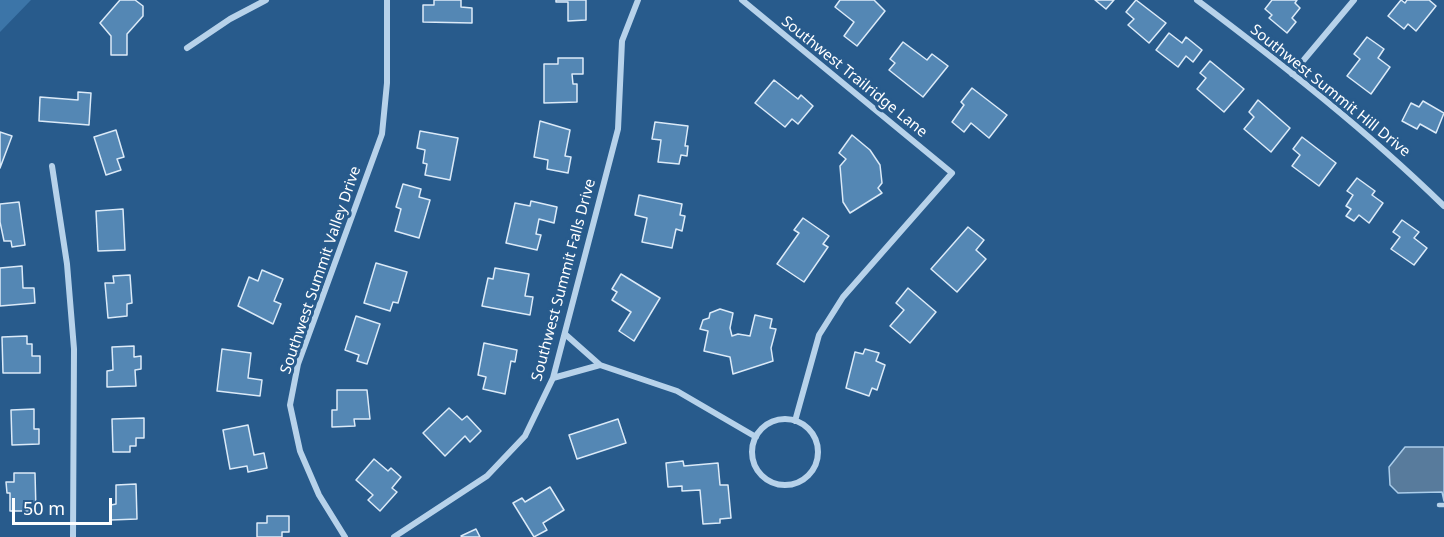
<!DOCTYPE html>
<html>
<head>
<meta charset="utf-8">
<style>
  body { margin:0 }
  #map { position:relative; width:1444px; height:537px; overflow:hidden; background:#285b8c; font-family:"Noto Sans",sans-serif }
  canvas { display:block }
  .scale { position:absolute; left:12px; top:498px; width:100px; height:27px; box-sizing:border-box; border:3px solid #fff; border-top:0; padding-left:8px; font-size:18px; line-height:21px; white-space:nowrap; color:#fff; -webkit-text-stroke:4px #285b8c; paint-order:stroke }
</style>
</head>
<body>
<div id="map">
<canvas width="1444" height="537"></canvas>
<div class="scale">50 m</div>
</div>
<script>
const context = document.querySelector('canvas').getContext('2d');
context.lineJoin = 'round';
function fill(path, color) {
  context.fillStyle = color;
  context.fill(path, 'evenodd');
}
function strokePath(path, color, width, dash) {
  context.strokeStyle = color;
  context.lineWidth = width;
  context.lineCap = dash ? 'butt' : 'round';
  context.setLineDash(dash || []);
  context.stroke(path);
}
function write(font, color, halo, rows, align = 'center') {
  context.font = font + ' "Noto Sans",sans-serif';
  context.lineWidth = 6;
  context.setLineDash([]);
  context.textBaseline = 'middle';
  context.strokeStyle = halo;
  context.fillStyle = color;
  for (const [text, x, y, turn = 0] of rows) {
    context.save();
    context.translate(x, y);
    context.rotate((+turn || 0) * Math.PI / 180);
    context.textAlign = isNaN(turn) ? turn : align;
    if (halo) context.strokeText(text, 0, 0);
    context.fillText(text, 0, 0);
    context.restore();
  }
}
fill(new Path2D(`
  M0 0H31L0 32Z`), '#3c75a8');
const water = new Path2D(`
  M1405 447H1444V501L1442 492 1398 493 1390 485 1389 467Z`);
fill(water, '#587b9c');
strokePath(water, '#abcdea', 1.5);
const building = new Path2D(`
  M120 0H135L143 6V16L127 34V55H111V36L100 23Z
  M434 0H461V7L472 8V23L423 22V5H434Z
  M556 0H586V20L568 21V2H556Z
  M840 0H874L885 11 857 46 844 36 854 22 835 7Z
  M1095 0H1114L1106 9Z
  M1136 0 1166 23 1149 43 1128 25 1134 19 1126 12Z
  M1272 0H1297L1295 3 1300 8 1292 18 1296 22 1287 33 1269 18 1272 15 1265 9Z
  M1401 0 1405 3 1407 0H1429L1436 6 1416 31 1408 24 1404 29 1388 16Z
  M1169 33 1182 43 1186 37 1202 50 1193 62 1186 56 1178 67 1156 50Z
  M1367 37 1384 49 1378 58 1390 67 1371 94 1347 76 1360 59 1354 54Z
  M903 42 927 60 932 54 948 66 923 97 889 70 895 63 890 59Z
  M558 58H583V74H572L573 84H577V102L544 103V64H558Z
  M1210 61 1244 89 1224 112 1197 89 1206 78 1200 73Z
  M774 80 798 99 801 95 813 106 798 124 792 119 785 127 755 103Z
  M972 88 1007 115 989 138 971 123 964 132 952 122 964 105 961 102Z
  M78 92 91 93 89 125 39 121 40 97 78 100Z
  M1258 100 1290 128 1271 152 1244 129 1254 117 1249 112Z
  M1423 101 1444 113 1436 133 1420 124 1417 129 1402 121 1411 103 1419 107Z
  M540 121 570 130 565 156 571 157 568 173 547 169 548 160 534 157Z
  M655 122 688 126 685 146H688L687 156 681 155 679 164 658 162 661 140 652 139Z
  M116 130 124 157 117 159 121 170 106 175 94 137Z
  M420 131 458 138 450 180 425 175 427 164 423 163 425 150 417 148Z
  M0 132 12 136 0 168Z
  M852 135 870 150 880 165 882 183 878 188 882 193 850 213 843 202 840 166 846 159 839 153Z
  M1302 137 1336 163 1319 186 1292 166 1300 155 1293 149Z
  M1357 178 1375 191 1372 195 1383 203 1369 223 1359 215 1354 221 1346 216 1351 209 1346 206 1353 195 1347 191Z
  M403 184 421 189 419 197 430 200 419 238 395 231 401 209 396 207Z
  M639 195 682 204 680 215 685 216 682 231 676 229 672 248 642 242 647 218 635 215Z
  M531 201 557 207 554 223 539 219 536 234 541 235 537 250 506 243 515 203 530 206Z
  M19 202 25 245 12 247 11 241H4L0 222V204Z
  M123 209 125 250 98 251 96 211Z
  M803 218 829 236 823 244 828 247 804 282 777 264 799 233 794 230Z
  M1402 220 1419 232 1414 238 1427 248 1414 265 1391 249 1400 237 1393 232Z
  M968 227 984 240 976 250 986 259 957 292 931 269Z
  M376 263 407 272 398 303 393 302 390 311 364 303Z
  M22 266 23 288H34L35 303 0 306V268Z
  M495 268 529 274 525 296 533 297 530 315 482 306 488 278 493 279Z
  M262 270 283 279 274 301 281 304 273 324 238 306 249 277 258 281Z
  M621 274 660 298 634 341 619 331 631 312 612 300 617 292 612 289Z
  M130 275 132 303 127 304V316L108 318 105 283H114L113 276Z
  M908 288 936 312 910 343 890 326 904 310 896 303Z
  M720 309 733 313 730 328 732 336 738 334 750 336 755 315 772 319 770 328 776 329 771 348 773 361 733 374 730 357 704 351 708 331 700 329 703 320 709 318 710 313Z
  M356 316 380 324 367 364 357 361 359 355 345 350Z
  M27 336V344H32V356H40V373H3L2 337Z
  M484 343 517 350 515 362 511 361 505 394 483 389 486 377 478 375Z
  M134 346V357L141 356V369L135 370 136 386 107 387V371L113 370 112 347Z
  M222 349 251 353 248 378 262 380 260 396 217 391Z
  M865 349 879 353 876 361 885 365 877 390 872 388 869 396 846 388 855 352 863 354Z
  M337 390H367L370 419H354L355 426 332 427V410H337Z
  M449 408 462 420 467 416 481 431 470 442 465 436 445 456 423 433Z
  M34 409V429H39V444L12 445 11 410Z
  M144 418V438H136V446H130V452H113L112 419Z
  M618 419 626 443 577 459 569 435Z
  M248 425 254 455 264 453 267 468 248 472 247 466 230 469 223 430Z
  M374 459 388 471 391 468 401 477 392 488 397 492 380 511 368 500 373 495 356 480Z
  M683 461 684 466 718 463 720 485H728L731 518 720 519V523L703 524 700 490 682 491V486L668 487 666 463Z
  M14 473H35L36 511H10V493H7L6 482H14Z
  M136 484 137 519 111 520V505L116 504V485Z
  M550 487 564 510 543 523 547 530 534 537 513 503 522 498 525 502Z
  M267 516H289V532H282V537H257V523H267Z
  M476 529 480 537H462L461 536Z`);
fill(building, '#5487b4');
strokePath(building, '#dbeaf8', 1.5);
strokePath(new Path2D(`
  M1439 505H1444`), '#b7d2ea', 4.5);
strokePath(new Path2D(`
  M742 0 952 173 843 297 819 335 795 421
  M1197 0C1282 64 1367 131 1444 206
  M187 48 230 19 266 0
  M1292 74 1354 0
  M52 166 67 264 74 349 73 537
  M565 334 600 365 677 391 756 437
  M553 378 600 365
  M752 452a33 33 0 1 1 66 0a33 33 0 1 1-66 0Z
  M345 537 319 495 300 451 290 405 298 364 382 134 387 83V0
  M394 537 487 476 525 436 553 378 618 129 622 41 638 0`), '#b7d2ea', 6);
write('15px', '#fff', '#285b8c', [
  ["Southwest Trailridge Lane",854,77,39],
  ["Southwest Summit Hill Drive",1330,91,39],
  ["Southwest Summit Valley Drive",321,270,-71],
  ["Southwest Summit Falls Drive",564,280,-75]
]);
</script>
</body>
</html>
